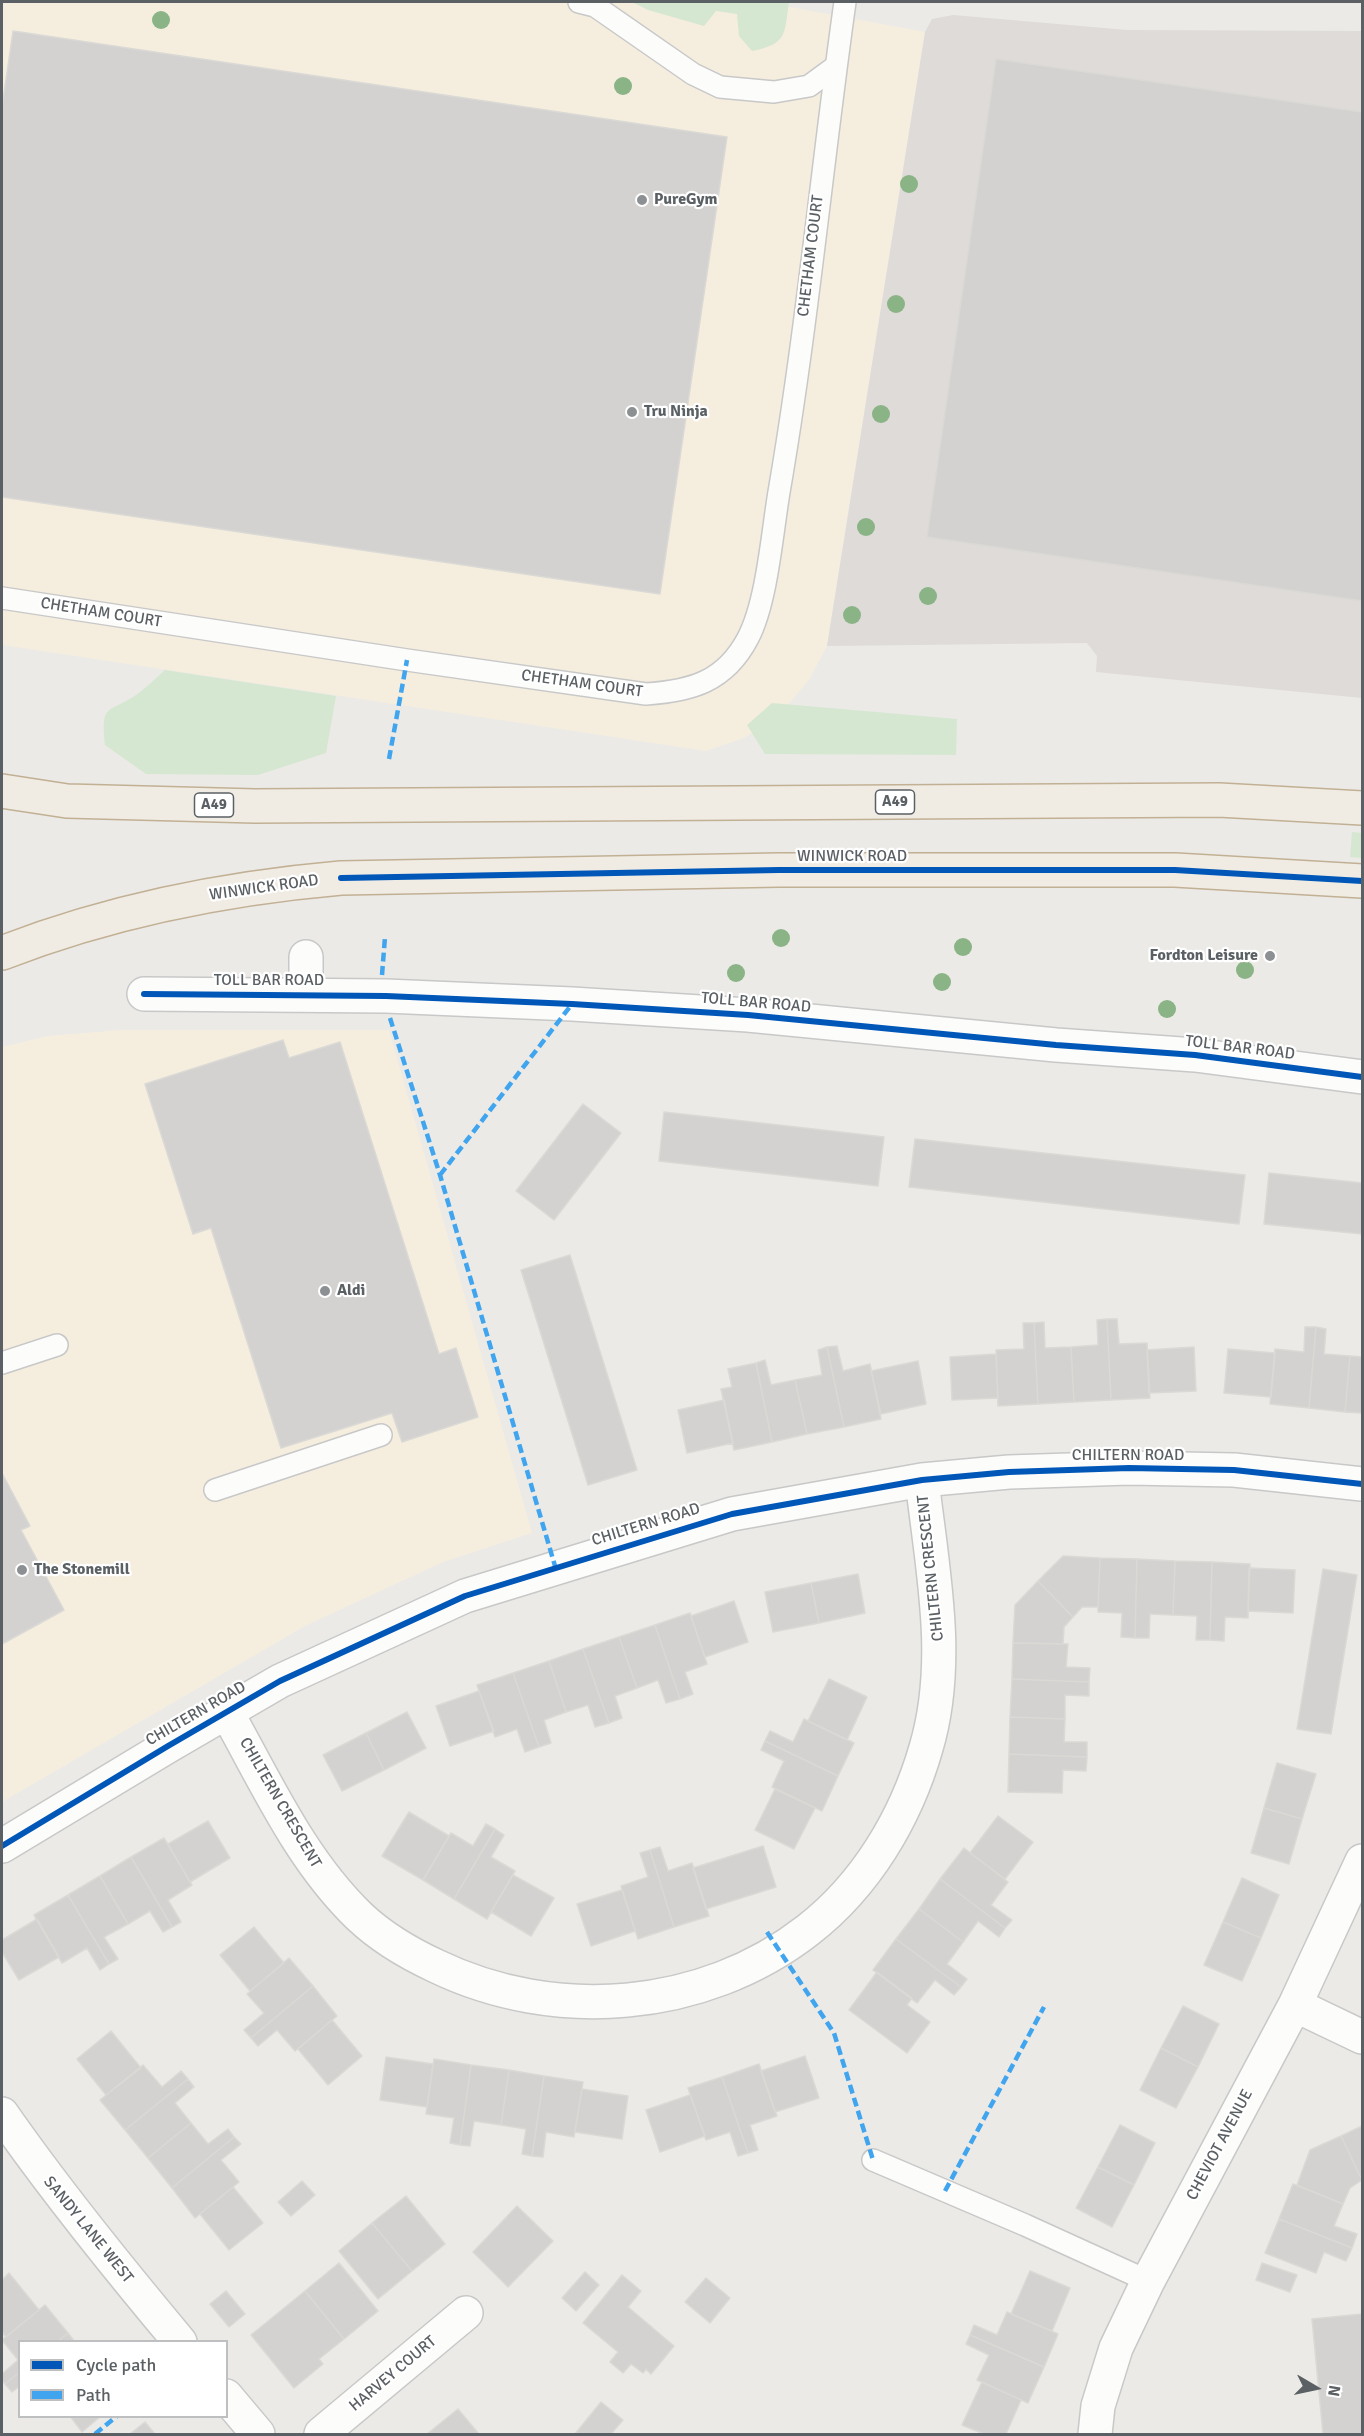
<!DOCTYPE html>
<html>
<head>
<meta charset="utf-8">
<style>
  body { margin:0 }
  #map { position:relative; width:1364px; height:2436px; overflow:hidden; background:#ebeae6; font-family:Signika,sans-serif }
  canvas { display:block }
  .frame { position:absolute; inset:0; border:3px solid #5b6064; pointer-events:none }
  .legend { position:absolute; left:18px; top:2340px; width:210px; height:78px; box-sizing:border-box; background:#fff; border:2px solid #bdbfc1; margin:0; padding:8px 10px; list-style:none; font-size:18px; color:#5b6064 }
  .legend li { display:flex; align-items:center; gap:12px; height:30px }
  .legend b { width:30px; border:2px solid #bdbfc1 }
  .north { position:absolute; left:1286px; top:2358px; width:60px; height:60px; -webkit-text-stroke:4px #fff; paint-order:stroke; rotate:99deg; font-size:16px; font-weight:700; line-height:24px; text-align:center; color:#5b6064 }
  .north::after { content:''; display:block; margin:auto; width:21px; height:27px; background:#5b6064; clip-path:polygon(50% 0,100% 100%,50% 72%,0 100%) }
</style>
</head>
<body>
<div id="map">
<canvas width="1364" height="2436"></canvas>
<div class="frame"></div>
<ul class="legend">
<li><b style="height:8px;background:#0057b8"></b>Cycle path</li>
<li><b style="height:8px;background:#40a5ee"></b>Path</li>
</ul>
<div class="north">N</div>
</div>
<script>
const context = document.querySelector('canvas').getContext('2d');
context.lineJoin = 'round';
function fill(path, color) {
  context.fillStyle = color;
  context.fill(path, 'evenodd');
}
function strokePath(path, color, width, dash) {
  context.strokeStyle = color;
  context.lineWidth = width;
  context.lineCap = dash ? 'butt' : 'round';
  context.setLineDash(dash || []);
  context.stroke(path);
}
function write(font, color, halo, rows, align = 'center') {
  context.font = font + ' Signika,sans-serif';
  context.lineWidth = 4.5;
  context.setLineDash([]);
  context.textBaseline = 'middle';
  context.strokeStyle = halo;
  context.fillStyle = color;
  for (const [text, x, y, turn = 0] of rows) {
    context.save();
    context.translate(x, y);
    context.rotate((+turn || 0) * Math.PI / 180);
    context.textAlign = isNaN(turn) ? turn : align;
    if (halo) context.strokeText(text, 0, 0);
    context.fillText(text, 0, 0);
    context.restore();
  }
}
fill(new Path2D(`
  M2 2H763L925 32 827 646 809 680 780 714 744 738 706 751 2 645Z
  M121 1030H389L532 1533 443 1562 305 1626 2 1802V1047L48 1036Z`), '#f5eedf');
fill(new Path2D(`
  M953 15 1127 30 1362 31V698L1096 672 1097 656 1087 643 827 646 925 32 932 19Z`), '#dedbd9');
fill(new Path2D(`
  M632 2H789C784 34 788 44 752 51L739 36 737 14 716 11 704 26 648 10Z
  M165 670 336 696 326 753 258 775 146 774 105 745C101 703 107 714 136 695 146 688 156 678 165 670Z
  M772 703 957 719 956 755 765 754 747 725Z
  M1352 832 1362 833V858L1350 857Z`), '#d5e7d1');
const building = new Path2D(`
  M13 31 727 137 660 594 2 497V107Z
  M996 59 1362 112V601L927 537Z
  M283 1040 289 1058 340 1042 439 1354 456 1348 478 1417 402 1442 392 1413 281 1448 211 1228 193 1234 145 1084Z
  M583 1104 621 1133 554 1220 516 1191Z
  M664 1112 884 1137 878 1186 659 1161Z
  M915 1139 1245 1175 1239 1224 909 1187Z
  M1269 1173 1362 1183V1234L1264 1224Z
  M570 1255 637 1470 588 1485 521 1270Z
  M1107 1319 1111 1400 1074 1402 1071 1347 1098 1345 1097 1320Z
  M1107 1319H1117L1119 1344 1147 1343 1150 1398 1111 1400Z
  M1044 1322 1045 1348 1071 1347 1074 1402 1038 1404 1034 1323Z
  M1023 1323H1034L1038 1404 998 1406 996 1350 1024 1349Z
  M1305 1327H1316L1309 1408 1270 1404 1275 1349 1304 1352Z
  M1316 1327 1326 1329 1324 1354 1350 1356 1345 1412 1309 1408Z
  M837 1346 843 1371 870 1364 881 1419 844 1427 827 1347Z
  M827 1347 844 1427 807 1434 795 1380 822 1375 818 1350Z
  M1194 1347 1196 1391 1149 1393 1147 1350Z
  M1228 1349 1275 1353 1271 1397 1224 1393Z
  M996 1354 998 1398 952 1400 950 1357Z
  M1350 1356 1362 1357V1413L1345 1412Z
  M765 1360 771 1385 795 1380 807 1434 772 1442 756 1363Z
  M918 1361 926 1404 881 1414 871 1371Z
  M756 1363 772 1442 734 1450 721 1389 732 1387 728 1369Z
  M724 1400 733 1443 687 1453 678 1410Z
  M2 1473 30 1526 21 1530 64 1610 2 1644Z
  M1063 1556 1100 1558 1098 1607H1082L1073 1617 1038 1581Z
  M1100 1558 1137 1559 1135 1638 1121 1637 1122 1613 1098 1612Z
  M1137 1559 1175 1561 1173 1615 1150 1614 1149 1638H1135Z
  M1175 1561 1212 1562 1210 1640H1196L1197 1616 1173 1615Z
  M1212 1562 1250 1564 1248 1618 1225 1617 1224 1641 1210 1640Z
  M1249 1568 1295 1570 1293 1613 1248 1611Z
  M1323 1569 1357 1575 1331 1734 1297 1729Z
  M858 1574 865 1613 819 1623 811 1583Z
  M1038 1581 1073 1617 1064 1627 1063 1644 1013 1643 1015 1605Z
  M811 1583 819 1623 773 1632 765 1592Z
  M734 1601 748 1642 705 1657 691 1616Z
  M690 1613 707 1664 685 1672 693 1694 680 1699 655 1625Z
  M655 1625 680 1699 666 1703 658 1680 637 1688 619 1637Z
  M619 1637 637 1688 615 1696 622 1718 609 1723 583 1649Z
  M1013 1643 1068 1644 1066 1667 1090 1668 1089 1682 1012 1679Z
  M583 1649 609 1723 595 1727 588 1705 566 1712 549 1661Z
  M549 1661 566 1712 544 1720 551 1743 539 1747 513 1673Z
  M513 1673 539 1747 525 1752 517 1729 495 1737 477 1685Z
  M829 1679 867 1697 847 1740 808 1721Z
  M1012 1679 1089 1682V1696L1065 1695V1719L1010 1717Z
  M479 1691 494 1731 450 1746 436 1706Z
  M407 1712 426 1748 384 1770 366 1733Z
  M1010 1717 1065 1719 1064 1742H1087V1757L1009 1754Z
  M804 1719 854 1743 838 1776 765 1741 770 1731 793 1742Z
  M366 1733 384 1770 342 1791 323 1755Z
  M765 1741 838 1776 822 1811 772 1787 784 1761 761 1750Z
  M1009 1754 1087 1757 1086 1771 1063 1770 1062 1793 1008 1792Z
  M1277 1763 1316 1774 1302 1819 1264 1808Z
  M775 1789 815 1808 794 1849 755 1830Z
  M1264 1808 1302 1819 1289 1864 1251 1853Z
  M409 1812 449 1836 423 1880 382 1856Z
  M998 1816 1033 1842 1005 1879 970 1853Z
  M208 1821 230 1858 190 1882 168 1844Z
  M486 1824 495 1829 454 1899 423 1880 451 1833 473 1846Z
  M495 1829 504 1835 491 1857 515 1871 487 1919 454 1899Z
  M164 1838 192 1885 168 1900 181 1922 172 1927 131 1857Z
  M763 1846 776 1887 706 1909 693 1868Z
  M660 1847 668 1871 692 1863 709 1916 674 1927 650 1850Z
  M964 1848 1008 1882 991 1905 1012 1920 1005 1928 940 1879Z
  M650 1850 674 1927 638 1939 621 1886 648 1877 640 1853Z
  M131 1857 172 1927 163 1932 150 1911 128 1924 100 1876Z
  M513 1875 554 1898 531 1936 491 1912Z
  M100 1876 128 1924 104 1937 118 1959 109 1964 68 1895Z
  M1242 1878 1279 1895 1261 1938 1223 1922Z
  M940 1879 1005 1928 999 1937 978 1921 963 1942 919 1909Z
  M622 1890 635 1931 591 1946 577 1904Z
  M68 1895 109 1964 100 1970 87 1948 62 1963 34 1915Z
  M919 1909 963 1942 947 1964 967 1979 961 1987 896 1939Z
  M37 1919 59 1957 19 1980 2 1952V1940Z
  M1223 1922 1261 1938 1242 1981 1204 1965Z
  M254 1927 284 1963 250 1991 220 1955Z
  M896 1939 961 1987 954 1995 935 1980 917 2003 873 1970Z
  M289 1958 313 1986 251 2038 244 2030 264 2013 247 1994Z
  M877 1972 912 1998 907 2005 930 2022 907 2053 849 2010Z
  M313 1986 337 2016 295 2051 277 2030 258 2046 251 2038Z
  M1183 2006 1219 2024 1198 2067 1161 2048Z
  M332 2020 362 2056 328 2085 298 2049Z
  M111 2031 141 2068 106 2095 77 2059Z
  M1161 2048 1198 2067 1176 2108 1140 2090Z
  M805 2056 819 2098 775 2112 761 2071Z
  M386 2057 433 2064 427 2107 380 2100Z
  M434 2059 471 2065 460 2145 450 2143 454 2118 426 2114Z
  M759 2064 777 2116 750 2125 758 2150 748 2153 722 2077Z
  M143 2065 162 2087 181 2071 188 2079 125 2130 100 2100Z
  M471 2065 509 2070 501 2125 474 2121 470 2146 460 2145Z
  M509 2070 544 2076 532 2156 522 2154 526 2129 501 2125Z
  M544 2076 583 2082 574 2137 546 2132 543 2157 532 2156Z
  M722 2077 748 2153 738 2156 730 2132 706 2140 688 2088Z
  M188 2079 194 2087 175 2103 191 2123 148 2158 125 2130Z
  M582 2089 628 2096 622 2139 575 2132Z
  M690 2095 705 2136 660 2152 646 2110Z
  M191 2123 208 2144 228 2129 234 2137 172 2188 148 2158Z
  M1120 2125 1155 2143 1134 2185 1098 2167Z
  M1362 2126V2180L1341 2136Z
  M1341 2136 1362 2180 1350 2188 1343 2204 1297 2185 1310 2150Z
  M234 2137 241 2144 221 2160 239 2182 195 2218 172 2188Z
  M1098 2167 1134 2185 1112 2227 1076 2208Z
  M302 2181 315 2195 291 2216 278 2202Z
  M1293 2184 1343 2204 1334 2226 1357 2234 1352 2248 1279 2219Z
  M233 2187 263 2223 229 2250 200 2214Z
  M406 2196 445 2244 412 2271 372 2223Z
  M517 2206 553 2241 508 2287 473 2252Z
  M1279 2219 1352 2248 1346 2261 1324 2252 1316 2273 1265 2253Z
  M372 2223 412 2271 378 2299 339 2251Z
  M339 2263 378 2311 344 2339 305 2291Z
  M1262 2263 1297 2275 1290 2292 1256 2280Z
  M1030 2271 1070 2288 1052 2331 1011 2314Z
  M585 2272 599 2285 576 2311 562 2298Z
  M9 2273 39 2310 6 2337 2 2332V2280Z
  M622 2275 641 2291 628 2307 674 2346 651 2374 646 2369 643 2373 631 2364 623 2373 610 2362 618 2352 583 2323Z
  M706 2278 730 2298 710 2323 685 2302Z
  M226 2291 245 2314 229 2327 210 2304Z
  M305 2291 344 2339 319 2359 323 2364 294 2388 251 2335Z
  M45 2305 68 2333 57 2342H20V2372L5 2384 2 2380V2374L18 2360 2 2340Z
  M1007 2312 1058 2334 1044 2367 970 2335 974 2325 997 2335Z
  M1362 2314V2434H1323L1312 2319Z
  M68 2333 75 2342H57Z
  M970 2335 1044 2367 1028 2403 977 2380 989 2355 966 2344Z
  M20 2372V2386L12 2392 5 2384Z
  M982 2382 1021 2400 1006 2434H984L962 2425Z
  M601 2402 623 2420 611 2434H575Z
  M458 2409 479 2434H427Z
  M70 2416H101L82 2432Z
  M145 2422 155 2434H130Z`);
fill(building, '#d3d2d0');
strokePath(building, '#dad9d5', 1.5);
const service = new Path2D(`
  M579 2 595 6 693 74 720 87 774 92 809 86 835 67
  M2 598 407 660 646 694C691 691 725 682 748 638 767 602 772 534 779 492 807 330 822 165 845 2
  M2 1363 57 1345
  M215 1490 381 1435
  M873 2160 1025 2225 1148 2281`);
const minor = new Path2D(`
  M144 994 386 996 572 1004 748 1015 1056 1045 1195 1055 1362 1077
  M306 994V957
  M226 1711C266 1782 300 1859 359 1916 381 1937 408 1953 436 1966 554 2023 703 2012 808 1930 866 1885 906 1818 926 1748 952 1661 932 1568 922 1480
  M2 1846 168 1746 280 1681 465 1596 732 1514 922 1480 1009 1472 1129 1468 1234 1470 1362 1484
  M1295 2005 1362 2037
  M321 2434 466 2313
  M1095 2434 1098 2406 1116 2348 1148 2281 1295 2005 1362 1861`);
const tertiary = new Path2D(`
  M2 2114C57 2193 118 2268 180 2342
  M226 2396 258 2434`);
const trunk = new Path2D(`
  M2 791 67 801 255 806 1219 800 1362 808
  M2 953C110 911 226 888 341 878L779 870H1175L1362 881`);
strokePath(service, '#c8c8c8', 24);
strokePath(minor, '#c8c8c8', 36);
strokePath(tertiary, '#c8c8c8', 36);
strokePath(trunk, '#c2b094', 36);
strokePath(service, '#fcfcfb', 21);
strokePath(minor, '#fcfcfb', 33);
strokePath(tertiary, '#fcfcfb', 33);
strokePath(trunk, '#f0ece4', 33);
strokePath(new Path2D(`
  M389 759 407 660
  M382 975 385 937
  M390 1018 440 1175 555 1566
  M440 1175 572 1004
  M767 1932 834 2033 873 2160
  M945 2191 1044 2007
  M95 2434 117 2416`), '#40a5ee', 4.5, [9, 4.5]);
strokePath(new Path2D(`
  M341 878 779 870H1175L1362 881
  M144 994 386 996 572 1004 748 1015 1056 1045 1195 1055 1362 1077
  M2 1846 168 1746 280 1681 465 1596 732 1514 922 1480 1009 1472 1129 1468 1234 1470 1362 1484`), '#0057b8', 6);
context.fillStyle = '#8ab386';
for (const [x, y] of [
  [161,20],
  [623,86],
  [909,184],
  [896,304],
  [881,414],
  [866,527],
  [928,596],
  [852,615],
  [781,938],
  [963,947],
  [1245,970],
  [736,973],
  [942,982],
  [1167,1009]
]) {
  context.beginPath();
  context.arc(x, y, 9, 0, 2 * Math.PI);
  context.fill();
}
for (const [x, y, r, color] of [
  [642,200,6,"#8d9092"],
  [632,412,6,"#8d9092"],
  [1270,956,6,"#8d9092"],
  [325,1291,6,"#8d9092"],
  [22,1570,6,"#8d9092"]
]) {
  const dot = new Path2D();
  dot.arc(x, y, r, 0, 2 * Math.PI);
  context.fillStyle = color;
  context.fill(dot);
  strokePath(dot, '#fff', 2);
}
for (const [x, y, w] of [
  [895,802,39],
  [214,805,39]
]) {
  const box = new Path2D();
  box.roundRect(x - w / 2, y - 12, w, 24, 4.5);
  context.fillStyle = '#fff';
  context.fill(box);
  strokePath(box, '#5b6064', 1.5);
}
write('bold 15px', '#5b6064', null, [
  ["A49",895,802],
  ["A49",214,805]
]);
write('bold 16px', '#5b6064', '#fff', [
  ["PureGym",654,200],
  ["Tru Ninja",644,412],
  ["Fordton Leisure",1258,956,"right"],
  ["Aldi",337,1291],
  ["The Stonemill",34,1570]
], 'left');
write('16px', '#5b6064', '#fff', [
  ["CHETHAM COURT",811,256,-83],
  ["CHETHAM COURT",101,613,9],
  ["CHETHAM COURT",582,684,8],
  ["WINWICK ROAD",852,857],
  ["WINWICK ROAD",264,888,-8],
  ["TOLL BAR ROAD",269,981],
  ["TOLL BAR ROAD",756,1003,5],
  ["TOLL BAR ROAD",1240,1048,7],
  ["CHILTERN ROAD",1128,1456],
  ["CHILTERN ROAD",646,1525,-17],
  ["CHILTERN CRESCENT",931,1568,-96],
  ["CHILTERN ROAD",196,1714,-30],
  ["CHILTERN CRESCENT",280,1803,60],
  ["CHEVIOT AVENUE",1220,2145,-62],
  ["SANDY LANE WEST",88,2230,51],
  ["HARVEY COURT",393,2374,-40]
]);
</script>
</body>
</html>
